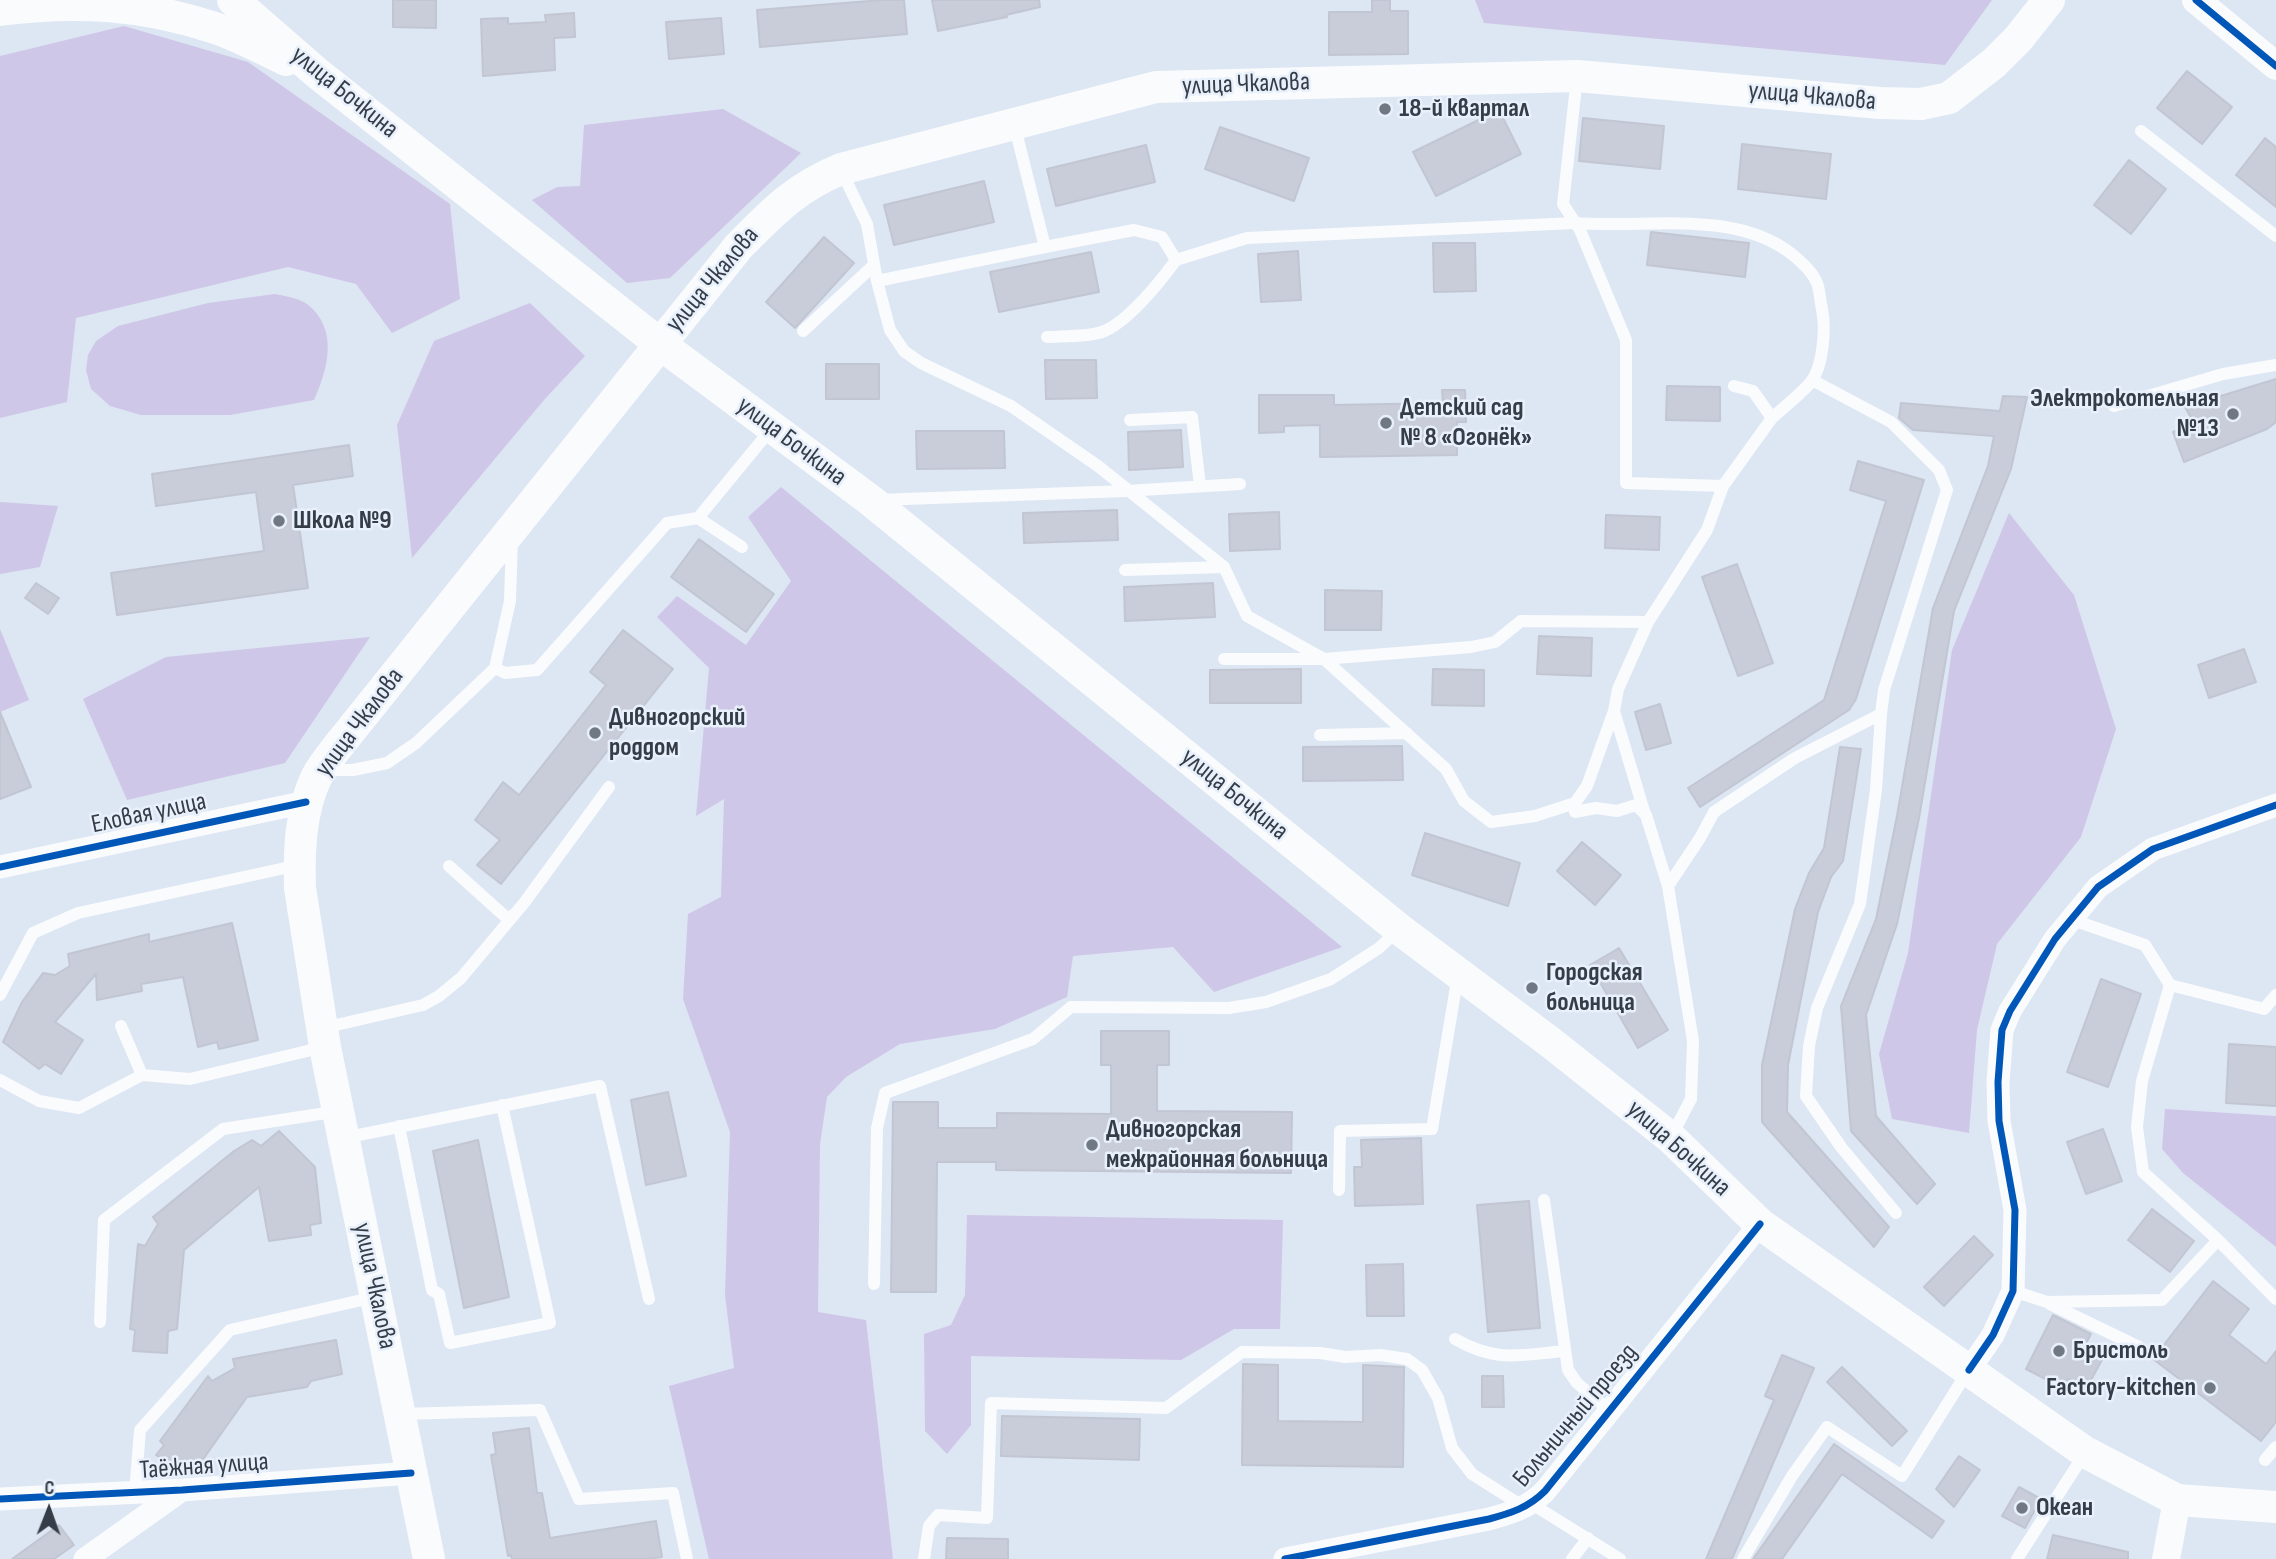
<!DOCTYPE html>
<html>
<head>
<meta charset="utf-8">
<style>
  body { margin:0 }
  #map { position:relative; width:2276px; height:1559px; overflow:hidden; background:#dde6f3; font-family:"Sofia Sans Condensed",sans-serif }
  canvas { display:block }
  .north { position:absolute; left:14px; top:1475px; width:70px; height:70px; -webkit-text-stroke:5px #e8f0fc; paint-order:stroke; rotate:1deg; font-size:19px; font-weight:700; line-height:28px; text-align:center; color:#353d48 }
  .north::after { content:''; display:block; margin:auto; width:24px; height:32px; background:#353d48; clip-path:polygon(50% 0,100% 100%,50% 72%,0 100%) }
</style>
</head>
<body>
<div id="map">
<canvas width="2276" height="1559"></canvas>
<div class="north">С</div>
</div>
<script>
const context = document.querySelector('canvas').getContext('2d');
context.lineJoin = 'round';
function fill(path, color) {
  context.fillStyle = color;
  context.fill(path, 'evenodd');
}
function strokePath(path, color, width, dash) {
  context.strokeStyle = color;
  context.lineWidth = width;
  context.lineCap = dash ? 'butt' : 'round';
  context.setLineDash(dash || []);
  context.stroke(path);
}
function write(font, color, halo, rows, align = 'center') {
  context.font = font + ' "Sofia Sans Condensed",sans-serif';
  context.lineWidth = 5;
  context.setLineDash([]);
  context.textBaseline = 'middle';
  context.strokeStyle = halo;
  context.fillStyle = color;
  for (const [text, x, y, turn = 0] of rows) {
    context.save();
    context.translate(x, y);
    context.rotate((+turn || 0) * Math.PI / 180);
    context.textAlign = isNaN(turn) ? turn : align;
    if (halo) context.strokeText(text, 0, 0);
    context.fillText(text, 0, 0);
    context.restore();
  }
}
fill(new Path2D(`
  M1475 0H1992L1945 65 1484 23Z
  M124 26 248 62 450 204 460 299 392 333 356 284 288 267 76 318 67 402 0 418V56Z
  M723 109 801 153 670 278 627 283 532 200 557 187 580 186 584 125Z
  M275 294C284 296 299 298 307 304 339 329 328 369 314 400L230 415H141L110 406 91 389 86 370 88 355 96 341 118 326 208 303Z
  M530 303 585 356 544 400 412 558 397 425 434 341Z
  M781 487 1342 947 1214 992 1173 947 1073 956 1067 997 995 1029 900 1044 846 1077 827 1097 820 1144 818 1312 866 1320 893 1559H709L669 1386 734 1368 725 1295 730 1132 683 999 688 914 721 897 724 799 696 816 709 668 657 617 677 596 746 645 791 581 748 517Z
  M0 502 58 506 40 567 0 574Z
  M2009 513 2074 595 2116 729 2081 837 1997 944 1977 1030 1969 1133 1892 1119 1879 1054 1908 953 1952 650Z
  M0 629 29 700 0 712Z
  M370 637 285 763 127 800 83 699 166 657Z
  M2165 1109 2276 1116V1247L2183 1173 2162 1149Z
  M967 1215 1283 1220 1280 1329H1234L1181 1360 971 1356V1425L947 1454 925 1431 924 1334 951 1325 965 1295Z`), '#cfc7e7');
const building = new Path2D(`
  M393 0H436V28L393 27Z
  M882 0H904L907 34 760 47 757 10Z
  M932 0H1039L1040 7 1006 15 1007 17 938 31Z
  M1372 0H1390V11H1408V54L1329 55V12H1372Z
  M574 13 575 37 554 38 555 70 483 76 481 19 508 18V24L546 22 545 15Z
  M721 18 724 54 669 59 666 22Z
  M2187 71 2232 107 2202 144 2157 108Z
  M1499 110 1521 154 1436 196 1413 152Z
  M1583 118 1664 126 1660 169 1579 161Z
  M1220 127 1309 158 1294 201 1205 169Z
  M2265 138 2276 147V207L2236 175Z
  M1742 144 1831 154 1826 199 1738 189Z
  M1146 145 1155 182 1056 206 1047 169Z
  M2129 160 2166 189 2131 234 2094 205Z
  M984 181 994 222 894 245 884 205Z
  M1651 232 1749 243 1745 277 1647 265Z
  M824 237 854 263 795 328 766 302Z
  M1433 243H1475L1476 291 1434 292Z
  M1298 251 1301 300 1261 302 1258 254Z
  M1091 252 1099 292 999 312 990 272Z
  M1045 360H1096L1097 398 1046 399Z
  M826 364H879V399H826Z
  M2276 379V422L2267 429 2184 462 2173 432 2194 423 2185 407Z
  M1667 386 1720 387V421L1666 420Z
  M1442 390H1465L1466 422H1457V455L1320 457V425L1284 426V432L1259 433V395H1334V405L1443 403Z
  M2003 396 2027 397 2011 469 1954 611 1919 818 1897 924 1866 1015 1876 1116 1935 1184 1917 1204 1851 1131 1841 1006 1876 919 1897 816 1933 608 1988 466 1994 436 1913 430 1899 418 1901 403 2000 411Z
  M1181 430 1183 467 1129 470 1128 432Z
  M916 431H1004L1005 468 917 469Z
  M349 445 353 476 293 485 308 588 117 615 111 573 264 551 256 492 156 506 152 474Z
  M1858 461 1924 480 1856 699 1849 710 1700 807 1688 788 1824 700 1886 501 1850 490Z
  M1117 510 1118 540 1024 543 1023 513Z
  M1279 512 1280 549 1230 551 1229 514Z
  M1606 515 1660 517 1659 550 1605 548Z
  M699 539 774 594 746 632 671 577Z
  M1737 564 1773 663 1738 676 1702 577Z
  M36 583 59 598 48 614 25 598Z
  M1213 583 1215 617 1125 621 1124 587Z
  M1325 590 1382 591 1381 630H1325Z
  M623 630 673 669 501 884 477 865 500 840 475 820 503 782 519 795 606 685 590 672Z
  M1539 636 1592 638 1591 676 1537 674Z
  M2244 649 2256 682 2209 698 2198 665Z
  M1301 669V703H1210V670Z
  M1433 669 1484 670V706L1432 705Z
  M1660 704 1671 743 1646 750 1635 712Z
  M0 712 31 787 0 799Z
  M1402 746 1403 780 1303 781V747Z
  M1840 747 1861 749 1843 861 1831 877 1818 912 1788 1065 1787 1112 1889 1227 1874 1247 1762 1122V1065L1795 909 1809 873 1824 848Z
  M1425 833 1520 863 1508 906 1412 875Z
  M1582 842 1621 875 1595 905 1557 871Z
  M232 923 258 1040 219 1049 217 1042 198 1047 183 977 141 984 142 991 97 1000 96 974 55 1022 83 1040 61 1074 45 1064 39 1069 3 1042 22 1002 43 973 55 975 70 966 68 954 149 934V942Z
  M1619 948 1668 1030 1638 1048 1590 965Z
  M2101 979 2141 994 2108 1087 2067 1072Z
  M1101 1031H1169V1065H1157V1111L1292 1112 1291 1173 996 1170V1162H937L936 1292H891L893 1102H938V1128H997V1113L1111 1114V1065H1101Z
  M2229 1044 2276 1047V1106L2226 1103Z
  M668 1092 686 1176 646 1185 631 1100Z
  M2103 1129 2122 1181 2086 1194 2067 1142Z
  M279 1131 315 1167 321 1223 310 1225 311 1235 269 1241 259 1187 184 1250 177 1329 168 1331 167 1353 133 1351 135 1330 130 1329 138 1244 145 1246 158 1224 153 1217 234 1151 252 1140 261 1146Z
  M1421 1138 1423 1204 1355 1206 1354 1167H1362L1361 1140Z
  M478 1140 509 1297 464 1308 433 1151Z
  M1529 1201 1540 1328 1488 1332 1477 1205Z
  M2152 1209 2194 1241 2170 1272 2128 1240Z
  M1974 1236 1993 1255 1944 1306 1924 1287Z
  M1403 1264 1404 1316H1367L1366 1265Z
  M2213 1281 2249 1309 2229 1335 2266 1364 2276 1351V1422L2261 1441 2153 1359Z
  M2053 1315 2091 1334 2083 1349 2102 1360 2086 1389 2068 1379 2063 1388 2026 1369Z
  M336 1340 342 1374 311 1381 307 1387 247 1397 199 1465 195 1461 186 1473 156 1455 164 1445 160 1441 208 1376 212 1381 235 1368 233 1359Z
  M1782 1355 1814 1368 1732 1559H1706L1774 1400 1765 1396Z
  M1243 1364 1278 1365V1421L1363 1422V1365L1404 1367 1403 1467 1242 1465Z
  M1842 1367 1907 1431 1892 1446 1827 1382Z
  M1482 1376H1503L1504 1407H1482Z
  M1002 1416 1140 1419 1139 1460 1001 1456Z
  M529 1428 537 1493H542L550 1538 656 1521 662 1557 647 1559H512L511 1555 508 1556 491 1455 496 1454 493 1433Z
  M1834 1444 1944 1521 1932 1538 1842 1474 1782 1559H1753Z
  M1959 1456 1980 1470 1954 1507 1936 1489Z
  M2019 1487 2041 1499 2025 1528 2002 1516Z
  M59 1525 74 1545 54 1559H12Z
  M2053 1535 2128 1552V1559H2047Z
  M947 1538 1008 1539V1559H946Z`);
fill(building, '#c8cdd9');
strokePath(building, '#c2c6d2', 2);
strokePath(new Path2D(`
  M1014 124 1045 247 1134 230 1162 237 1176 260 1247 238 1575 223C1646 229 1734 208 1793 255 1802 263 1812 271 1817 283 1820 291 1820 301 1822 309 1826 329 1823 366 1811 382 1800 395 1784 407 1772 418
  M2141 131 2276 236
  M841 170 867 224 877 281 890 330 904 351 921 363 1011 406 1098 466 1224 567 1247 616 1324 659 1446 769 1464 801 1491 822 1535 816 1575 803V812L1596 808 1617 811 1636 805 1646 815 1668 886 1693 1041 1691 1099 1671 1137
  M877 281 1045 247
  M803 331 874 265
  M1047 337C1062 336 1088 337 1102 332 1127 323 1160 282 1176 260
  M2114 406 2223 374 2276 365
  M1130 420 1192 417 1200 486
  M1723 486 1772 418 1753 391 1734 386
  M877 500 1126 491 1240 484
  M698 518 742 547
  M1125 570 1224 567
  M1224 659H1324L1471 647 1495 642 1521 621 1648 622
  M495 668 505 673 537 670 667 523 698 518 772 428
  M1614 711 1644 811
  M1881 714 1876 790 1860 904 1817 1008 1809 1046 1806 1096 1841 1147 1896 1213
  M1320 735 1407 733
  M325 770H353L387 763 416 743 495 668 510 601 512 538
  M1575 803 1587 786 1614 711 1618 689 1648 622 1707 530 1723 486 1626 483V340L1580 230 1563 204 1577 77
  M449 866 509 920 514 914
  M1668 886 1700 838 1714 812 1795 758 1881 714 1884 690 1947 490 1939 470 1891 422 1812 380
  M2070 919 2145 945 2170 985 2142 1081 2137 1127 2143 1172 2218 1240
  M2170 985 2264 1009 2276 995
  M0 995 33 933 78 913 299 865
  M121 1026 142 1075
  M323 1028 423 1005 439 996 461 978 524 903 609 787
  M0 1080 39 1101 79 1108 142 1075 190 1079 324 1047
  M399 1126 432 1290 439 1294 450 1343 550 1323 502 1105
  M344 1138 600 1086 649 1299
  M1339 1190 1340 1131 1432 1129 1458 975
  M1544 1200 1568 1370 1577 1383 1610 1411
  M874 1284 877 1128 885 1093 1033 1039 1071 1007 1229 1008 1266 1002 1331 979 1379 948 1397 931
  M2013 1291 2047 1302 2162 1300 2218 1240 2276 1299
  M2050 1304 2139 1347
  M100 1322 104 1220 223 1129 339 1111
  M1455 1339C1497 1363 1519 1355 1565 1351
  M401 1414 540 1410 579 1499 673 1493 687 1559
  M2265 1460 2276 1447
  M135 1493 140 1430 230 1330 375 1297
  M1532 1504 1620 1559
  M924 1559 929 1526 938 1515 987 1518 991 1403 1166 1408 1242 1352 1320 1353 1345 1357 1380 1355 1407 1359 1422 1370 1438 1398 1452 1448 1472 1474 1524 1507
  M1572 1559 1588 1538
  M1743 1559 1792 1476 1827 1427 1902 1476 1968 1371
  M2017 1559 2085 1453`), '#fafbfd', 12);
strokePath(new Path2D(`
  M0 867 306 802
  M1969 1370 1993 1335 2013 1291 2015 1210 1999 1121 1998 1082 2002 1030 2010 1011 2055 939 2098 887 2153 849 2276 805
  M0 1499 182 1490 411 1473
  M85 1559 182 1490
  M1285 1559 1489 1519C1511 1513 1528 1508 1545 1491L1760 1224`), '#fafbfd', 23);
strokePath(new Path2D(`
  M2196 0 2276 66
  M2166 1559 2177 1500`), '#fafbfd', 28);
strokePath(new Path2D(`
  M233 0 317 73 660 344 870 500 1399 929 1550 1042 1671 1138 1760 1224 2085 1452 2177 1500 2276 1507
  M0 10C75 0 140 4 212 27 238 35 262 49 286 60
  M429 1559 325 1047 300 888C299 852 300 812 316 778 321 768 328 759 335 750L739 246C773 212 795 188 841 169L1156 87 1577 76 1880 103 1921 104 1949 98 1994 63 2018 39 2049 0`), '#fafbfd', 32);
strokePath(new Path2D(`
  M2196 0 2276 66
  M0 867 306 802
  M1969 1370 1993 1335 2013 1291 2015 1210 1999 1121 1998 1082 2002 1030 2010 1011 2055 939 2098 887 2153 849 2276 805
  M0 1499 182 1490 411 1473
  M1285 1559 1489 1519C1511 1513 1528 1508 1545 1491L1760 1224`), '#0057b8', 7);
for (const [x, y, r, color] of [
  [1385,109,7,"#707884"],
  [2233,414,7,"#707884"],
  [1386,423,7,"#707884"],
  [279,521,7,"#707884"],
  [595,733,7,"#707884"],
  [1532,988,7,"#707884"],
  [1092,1145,7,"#707884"],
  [2059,1351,7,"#707884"],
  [2210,1388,7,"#707884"],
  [2022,1508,7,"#707884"]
]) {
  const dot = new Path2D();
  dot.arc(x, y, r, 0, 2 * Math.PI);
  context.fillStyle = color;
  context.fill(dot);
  strokePath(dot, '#e8f0fc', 2.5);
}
write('26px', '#353d48', '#e8f0fc', [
  ["улица Чкалова",1246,85,-2],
  ["улица Бочкина",344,93,39],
  ["улица Чкалова",1812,97,5],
  ["улица Чкалова",713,280,-50],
  ["улица Бочкина",791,442,37],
  ["улица Чкалова",360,723,-53],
  ["улица Бочкина",1234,795,39],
  ["Еловая улица",149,814,-12],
  ["улица Бочкина",1678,1149,42],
  ["улица Чкалова",374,1286,78],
  ["Больничный проезд",1576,1416,-50],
  ["Таёжная улица",204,1467,-4]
]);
write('bold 26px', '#353d48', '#e8f0fc', [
  ["18-й квартал",1399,109],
  ["Электрокотельная",2219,399,"right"],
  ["№13",2219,429,"right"],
  ["Детский сад",1400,408],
  ["№ 8 «Огонёк»",1400,438],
  ["Школа №9",293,521],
  ["Дивногорский",609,718],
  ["роддом",609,748],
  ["Городская",1546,973],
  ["больница",1546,1003],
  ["Дивногорская",1106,1130],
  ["межрайонная больница",1106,1160],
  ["Бристоль",2073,1351],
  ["Factory-kitchen",2196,1388,"right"],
  ["Океан",2036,1508]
], 'left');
</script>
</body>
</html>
